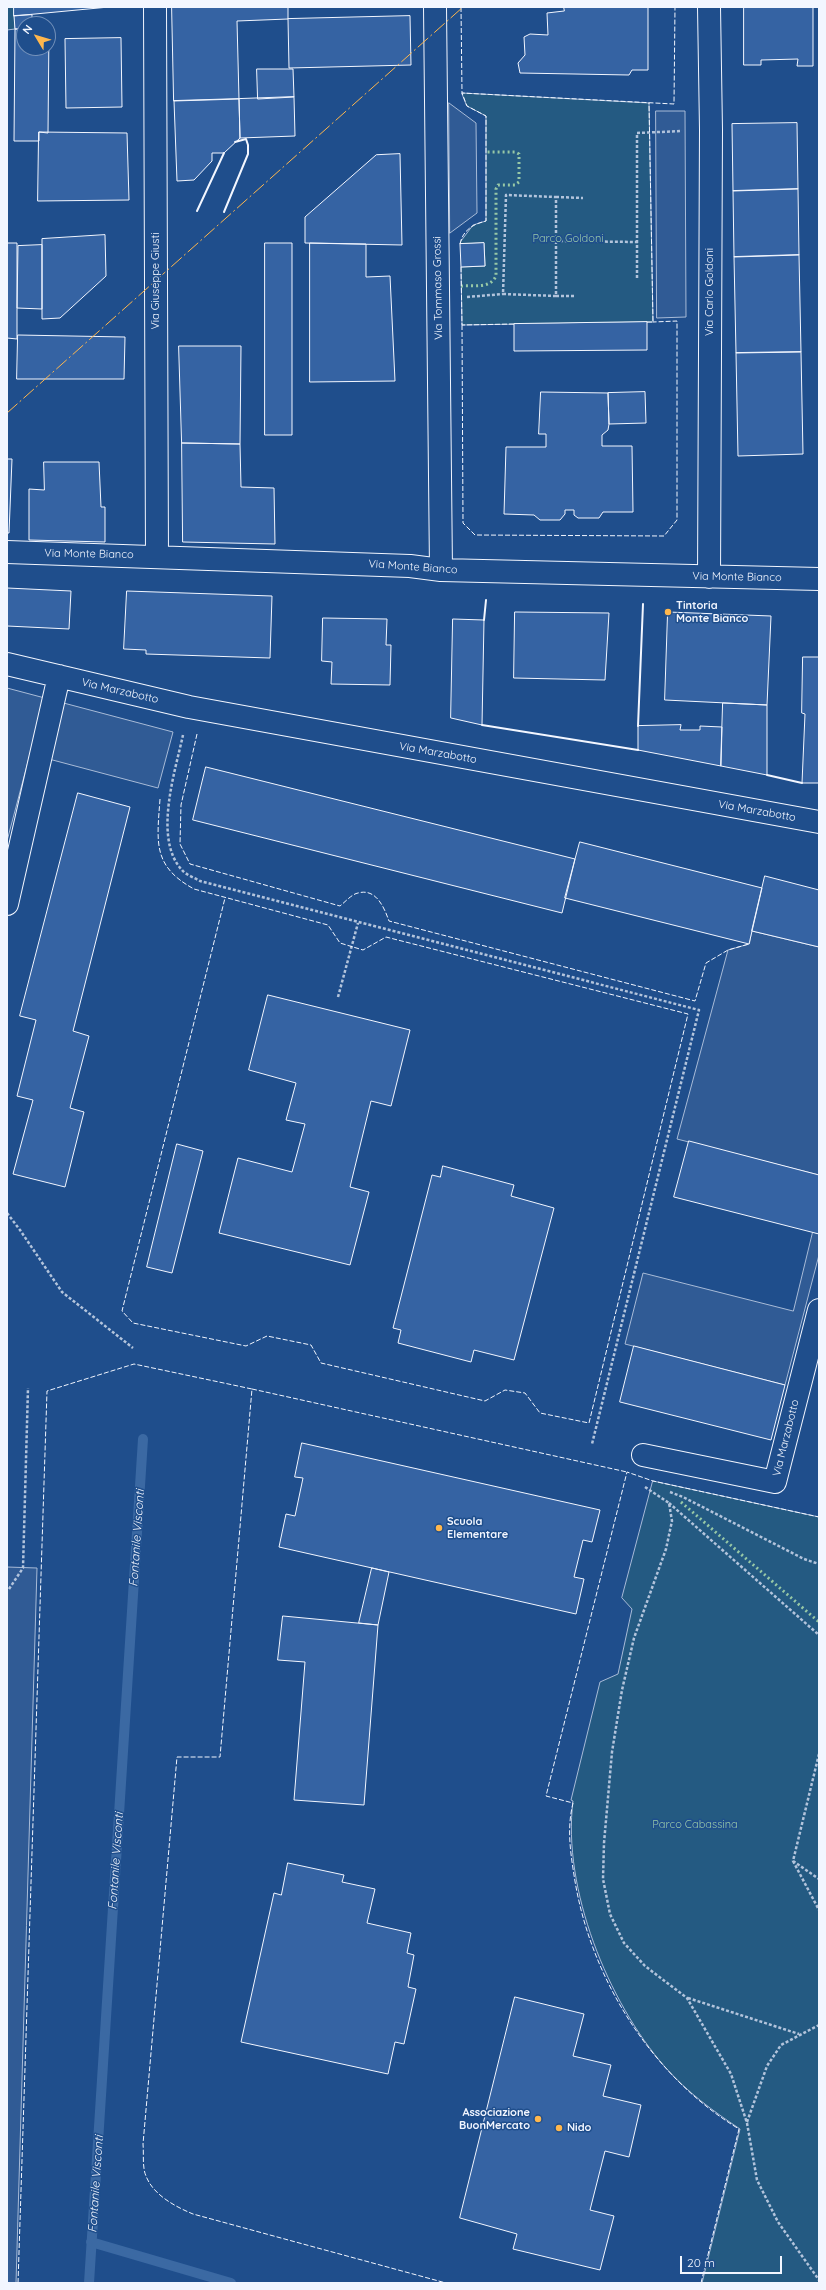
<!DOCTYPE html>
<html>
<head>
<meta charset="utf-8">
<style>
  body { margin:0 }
  #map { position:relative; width:826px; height:2290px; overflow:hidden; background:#1f4e8c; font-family:Quicksand,sans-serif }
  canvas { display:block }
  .frame { position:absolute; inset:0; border:8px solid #f2f6ff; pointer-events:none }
  .north { position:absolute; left:16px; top:16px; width:40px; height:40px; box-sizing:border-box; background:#1f4e8c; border:1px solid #7391ba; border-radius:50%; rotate:308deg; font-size:11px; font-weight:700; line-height:16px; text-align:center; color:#f2f6ff }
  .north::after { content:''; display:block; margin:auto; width:14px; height:18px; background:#ffb74d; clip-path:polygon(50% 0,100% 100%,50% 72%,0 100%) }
  .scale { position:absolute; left:680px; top:2256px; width:102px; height:18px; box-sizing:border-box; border:2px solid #f2f6ff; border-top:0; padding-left:5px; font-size:12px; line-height:14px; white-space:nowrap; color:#f2f6ff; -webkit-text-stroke:3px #1f4e8c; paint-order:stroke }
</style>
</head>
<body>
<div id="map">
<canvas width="826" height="2290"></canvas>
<div class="frame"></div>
<div class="north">N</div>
<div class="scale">20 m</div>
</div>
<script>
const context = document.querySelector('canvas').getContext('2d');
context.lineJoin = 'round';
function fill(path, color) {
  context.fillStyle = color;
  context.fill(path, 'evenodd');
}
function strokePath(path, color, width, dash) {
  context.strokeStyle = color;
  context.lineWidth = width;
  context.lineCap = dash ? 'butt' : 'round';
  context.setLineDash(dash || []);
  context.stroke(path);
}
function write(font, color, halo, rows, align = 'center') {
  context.font = font + ' Quicksand,sans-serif';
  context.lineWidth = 3;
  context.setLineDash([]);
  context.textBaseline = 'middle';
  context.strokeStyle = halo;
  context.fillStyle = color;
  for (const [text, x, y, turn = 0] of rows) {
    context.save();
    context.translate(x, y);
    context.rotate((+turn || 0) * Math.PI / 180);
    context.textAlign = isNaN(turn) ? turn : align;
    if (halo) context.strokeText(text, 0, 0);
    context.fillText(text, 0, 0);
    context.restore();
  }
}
const green = new Path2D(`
  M7 7H14L15 29 7 30Z
  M462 93 649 103 653 322 462 325 461 267 485 266 484 243 460 244 461 241 473 225 486 221V116L467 106Z
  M653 1481 819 1517V2283H702L740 2129C713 2111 687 2092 665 2067 608 2002 562 1888 573 1801L571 1800 600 1682 618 1674 632 1609 622 1598Z`);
fill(green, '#245a82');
strokePath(green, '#a8bbd7', 1);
const parking = new Path2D(`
  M449 103 476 123 477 213 450 233Z
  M656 111H685L686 317 657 318Z
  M7 688 173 732 158 788 30 754 7 841Z
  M752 931 819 947V1175L677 1139 728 950 749 944Z
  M813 1232 819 1234V1255L785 1385 625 1344 643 1273 793 1311Z
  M7 1567 37 1568 16 2283H7Z`);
fill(parking, '#305b95');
strokePath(parking, '#a8bbd7', 1);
strokePath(new Path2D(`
  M91 2242 231 2283
  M89 2283 143 1439`), '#3b69a3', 10);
const building = new Path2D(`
  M14 7H109L14 16Z
  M172 7H288V19L237 21 239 99 174 101Z
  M564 7H648V70H632L629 75 520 73 518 63 525 55 524 37 530 34 548 35 547 13 564 11Z
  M744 7H813V66H797L798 59 761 60V65H744Z
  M32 15V24H24V29H15L14 16Z
  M410 16 411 65 289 68 288 19Z
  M49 28 48 133 39 132V141H14L15 29H24V48H48Z
  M121 38 122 107 66 108 65 39Z
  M257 69H293L294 97 258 99Z
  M294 97 295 136 240 138 239 99Z
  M239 99 240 138 224 153H212V161L194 180 177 181 174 101Z
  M797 123 798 189 733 191 732 124Z
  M39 132 127 133 129 200 38 201Z
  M400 154 402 245 305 243V217L376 155Z
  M798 189 799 255 734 257 733 191Z
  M105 235 106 276 60 318 42 319V239Z
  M7 243H17V339L7 338Z
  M265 243H292V435H265Z
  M310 243 366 244V277L390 276 395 381 310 382Z
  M484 243 485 266 461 267 460 244Z
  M42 245V309L17 308 18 246Z
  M799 255 801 352 736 353 734 257Z
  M647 322V350L514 351V324Z
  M18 335 125 337 124 379H17Z
  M179 346H241L240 444 182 443Z
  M801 352 803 454 738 456 736 353Z
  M541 392 608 393 609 424 608 430 602 435V446H632L633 512H603L599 518H578L574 515V510H565V514L560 520H540L534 515 504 514 506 447H546V434H539Z
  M645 392 646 423 609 424 608 393Z
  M182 443 240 444 241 487 274 488 275 544 183 542Z
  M7 459H12L9 533H7Z
  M44 462H99L101 507H105V542L29 540V489L44 490Z
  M7 588 71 591 69 629 7 626Z
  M127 591 272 596 270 658 146 654V650L124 649Z
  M515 612 609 613 605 680 514 678Z
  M668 612 771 616 767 705 665 700Z
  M323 618 387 619 386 645H391L390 685 331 684 332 662 322 661Z
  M453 619 484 620 482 725 451 718Z
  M803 657H819V783H802L805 714 802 713Z
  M723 703 767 705V775L721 766Z
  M681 725 680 730H700V726L722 727 721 766 638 750V726Z
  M206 767 575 859 562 913 193 820Z
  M78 793 130 807 73 1031 89 1036 70 1108 84 1112 65 1187 13 1174 33 1100 17 1096 36 1020 20 1016Z
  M580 842 762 888 749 944 565 898Z
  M765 876 819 890V947L752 931Z
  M268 995 410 1030 391 1106 371 1101 350 1187 369 1192 350 1265 219 1233 238 1158 292 1172 305 1124 286 1120 296 1083 249 1070Z
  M689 1141 819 1175V1234L674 1197Z
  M177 1144 203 1151 172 1273 147 1267Z
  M443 1166 514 1185 511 1196 554 1208 514 1360 474 1350 471 1362 398 1343 401 1330 393 1328 432 1175 440 1177Z
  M634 1346 785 1385 771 1440 620 1402Z
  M302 1443 600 1510 592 1542 583 1540 574 1577 584 1579 576 1614 279 1547 286 1514 295 1516 303 1478 295 1477Z
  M372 1568 389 1572 378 1625 359 1623Z
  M283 1616 378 1625 364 1805 294 1800 305 1662 278 1660Z
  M288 1863 344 1875 342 1882 375 1889 367 1923 411 1933 407 1953 414 1955 408 1987 416 1989 404 2044 395 2042 388 2074 241 2042 274 1893 281 1895Z
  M515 1997 584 2014 573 2056 611 2065 603 2096 641 2105 629 2157 605 2151 590 2210 614 2216 600 2270 513 2249 517 2234 460 2218Z`);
fill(building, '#3563a3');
strokePath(building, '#f2f6ff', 1);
const street = new Path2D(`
  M155 7 157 556
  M435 7 441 570
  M7 552 410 566 441 570 819 579
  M709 577 711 130 709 7
  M7 664 189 707 819 822
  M7 904 59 676
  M643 1455 775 1482 819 1310`);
strokePath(street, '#f2f6ff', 24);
strokePath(new Path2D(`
  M556 197 583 198
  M556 241V296L503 294 506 195 556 197V241L638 242
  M637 278V133L682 131
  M556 296H576
  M467 297 503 294
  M183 735C175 772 153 839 182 870 186 875 195 878 200 881L699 1010 592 1444
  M338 997 358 923
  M7 1213 20 1230 62 1292 133 1348
  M645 1487 669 1503 672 1521 666 1549 634 1638 622 1690 612 1752 604 1843 603 1879 610 1914 624 1943 645 1966 687 1998 731 2074 747 2123 757 2180 778 2222 819 2280
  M670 1492 683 1497 804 1559 819 1564
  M669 1503 819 1635
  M9 1589 23 1568 28 1388
  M819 1754 793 1861 819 1879
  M793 1861 819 1910
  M688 1998 799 2034
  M747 2122 767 2066 781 2045 819 2025`), '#b3c4dc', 2.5, [3, 2]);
strokePath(street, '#1f4e8c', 22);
strokePath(new Path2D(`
  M461 286C474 285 490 289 496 276V189L498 185H515L519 182V154L515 152H486
  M681 1502 819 1622`), '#97c8a6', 3, [2, 3]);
strokePath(new Path2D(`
  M461 7 462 93
  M460 244C463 230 473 224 486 221V116L467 106 462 93 674 104 675 7
  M461 267 462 325 514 324
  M647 322H653L649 103
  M462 325 463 523 475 535 664 536 677 520V321L653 322
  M197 734 181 805 180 844 190 864 340 906C345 902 352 894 358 893 376 888 384 907 389 921L695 1001 706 963 728 950 749 944
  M160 799C157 842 152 866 194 889L328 925 340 943 363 950 386 937 688 1014 589 1423 540 1413 525 1393 505 1390 485 1401 321 1363 311 1345 267 1336 246 1346 133 1323 122 1311 225 898
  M252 1389 627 1472
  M18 2283 47 1391 134 1364 252 1389 220 1757H177L143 2144C144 2154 142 2167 146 2176 153 2195 176 2207 193 2214L446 2283
  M701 2283 739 2129C651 2076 589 1976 574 1875 570 1850 567 1827 573 1803L546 1796 627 1472 653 1481 819 1517`), '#f2f6ff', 1, [5, 2]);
strokePath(new Path2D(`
  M197 211 224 153
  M224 212 248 154V145L246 139 235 142
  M484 620 486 600
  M482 725 638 750
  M638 726 643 604
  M767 775 802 783`), '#f2f6ff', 2);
strokePath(new Path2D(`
  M7 413 463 7`), '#ffb74d', 1, [14, 3, 2, 3]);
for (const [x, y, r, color] of [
  [668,612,4,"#ffb74d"],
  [439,1528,4,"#ffb74d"],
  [538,2119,4,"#ffb74d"],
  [559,2128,4,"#ffb74d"]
]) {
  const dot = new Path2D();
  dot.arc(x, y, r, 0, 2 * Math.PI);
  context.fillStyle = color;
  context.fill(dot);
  strokePath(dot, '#1f4e8c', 1.5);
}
write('11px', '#97c8a6', '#1f4e8c', [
  ["Parco Goldoni",568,239],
  ["Parco Cabassina",695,1825]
]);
write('11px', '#f2f6ff', '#1f4e8c', [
  ["Via Giuseppe Giusti",156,281,-90],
  ["Via Tommaso Grossi",438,288,-91],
  ["Via Carlo Goldoni",710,292,-90],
  ["Via Monte Bianco",89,554,1],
  ["Via Monte Bianco",413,567,4],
  ["Via Monte Bianco",737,577,1],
  ["Via Marzabotto",120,691,13],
  ["Via Marzabotto",438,753,10],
  ["Via Marzabotto",757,811,10],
  ["Via Marzabotto",786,1438,-76]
]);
write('bold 11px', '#f2f6ff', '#1f4e8c', [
  ["Tintoria",676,606],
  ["Monte Bianco",676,619],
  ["Scuola",447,1522],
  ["Elementare",447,1535],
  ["Associazione",530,2113,"right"],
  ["BuonMercato",530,2126,"right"],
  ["Nido",567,2128]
], 'left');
write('italic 12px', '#f2f6ff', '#1f4e8c', [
  ["Fontanile Visconti",137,1538,-86],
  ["Fontanile Visconti",116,1861,-86],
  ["Fontanile Visconti",96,2184,-86]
]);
</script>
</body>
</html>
